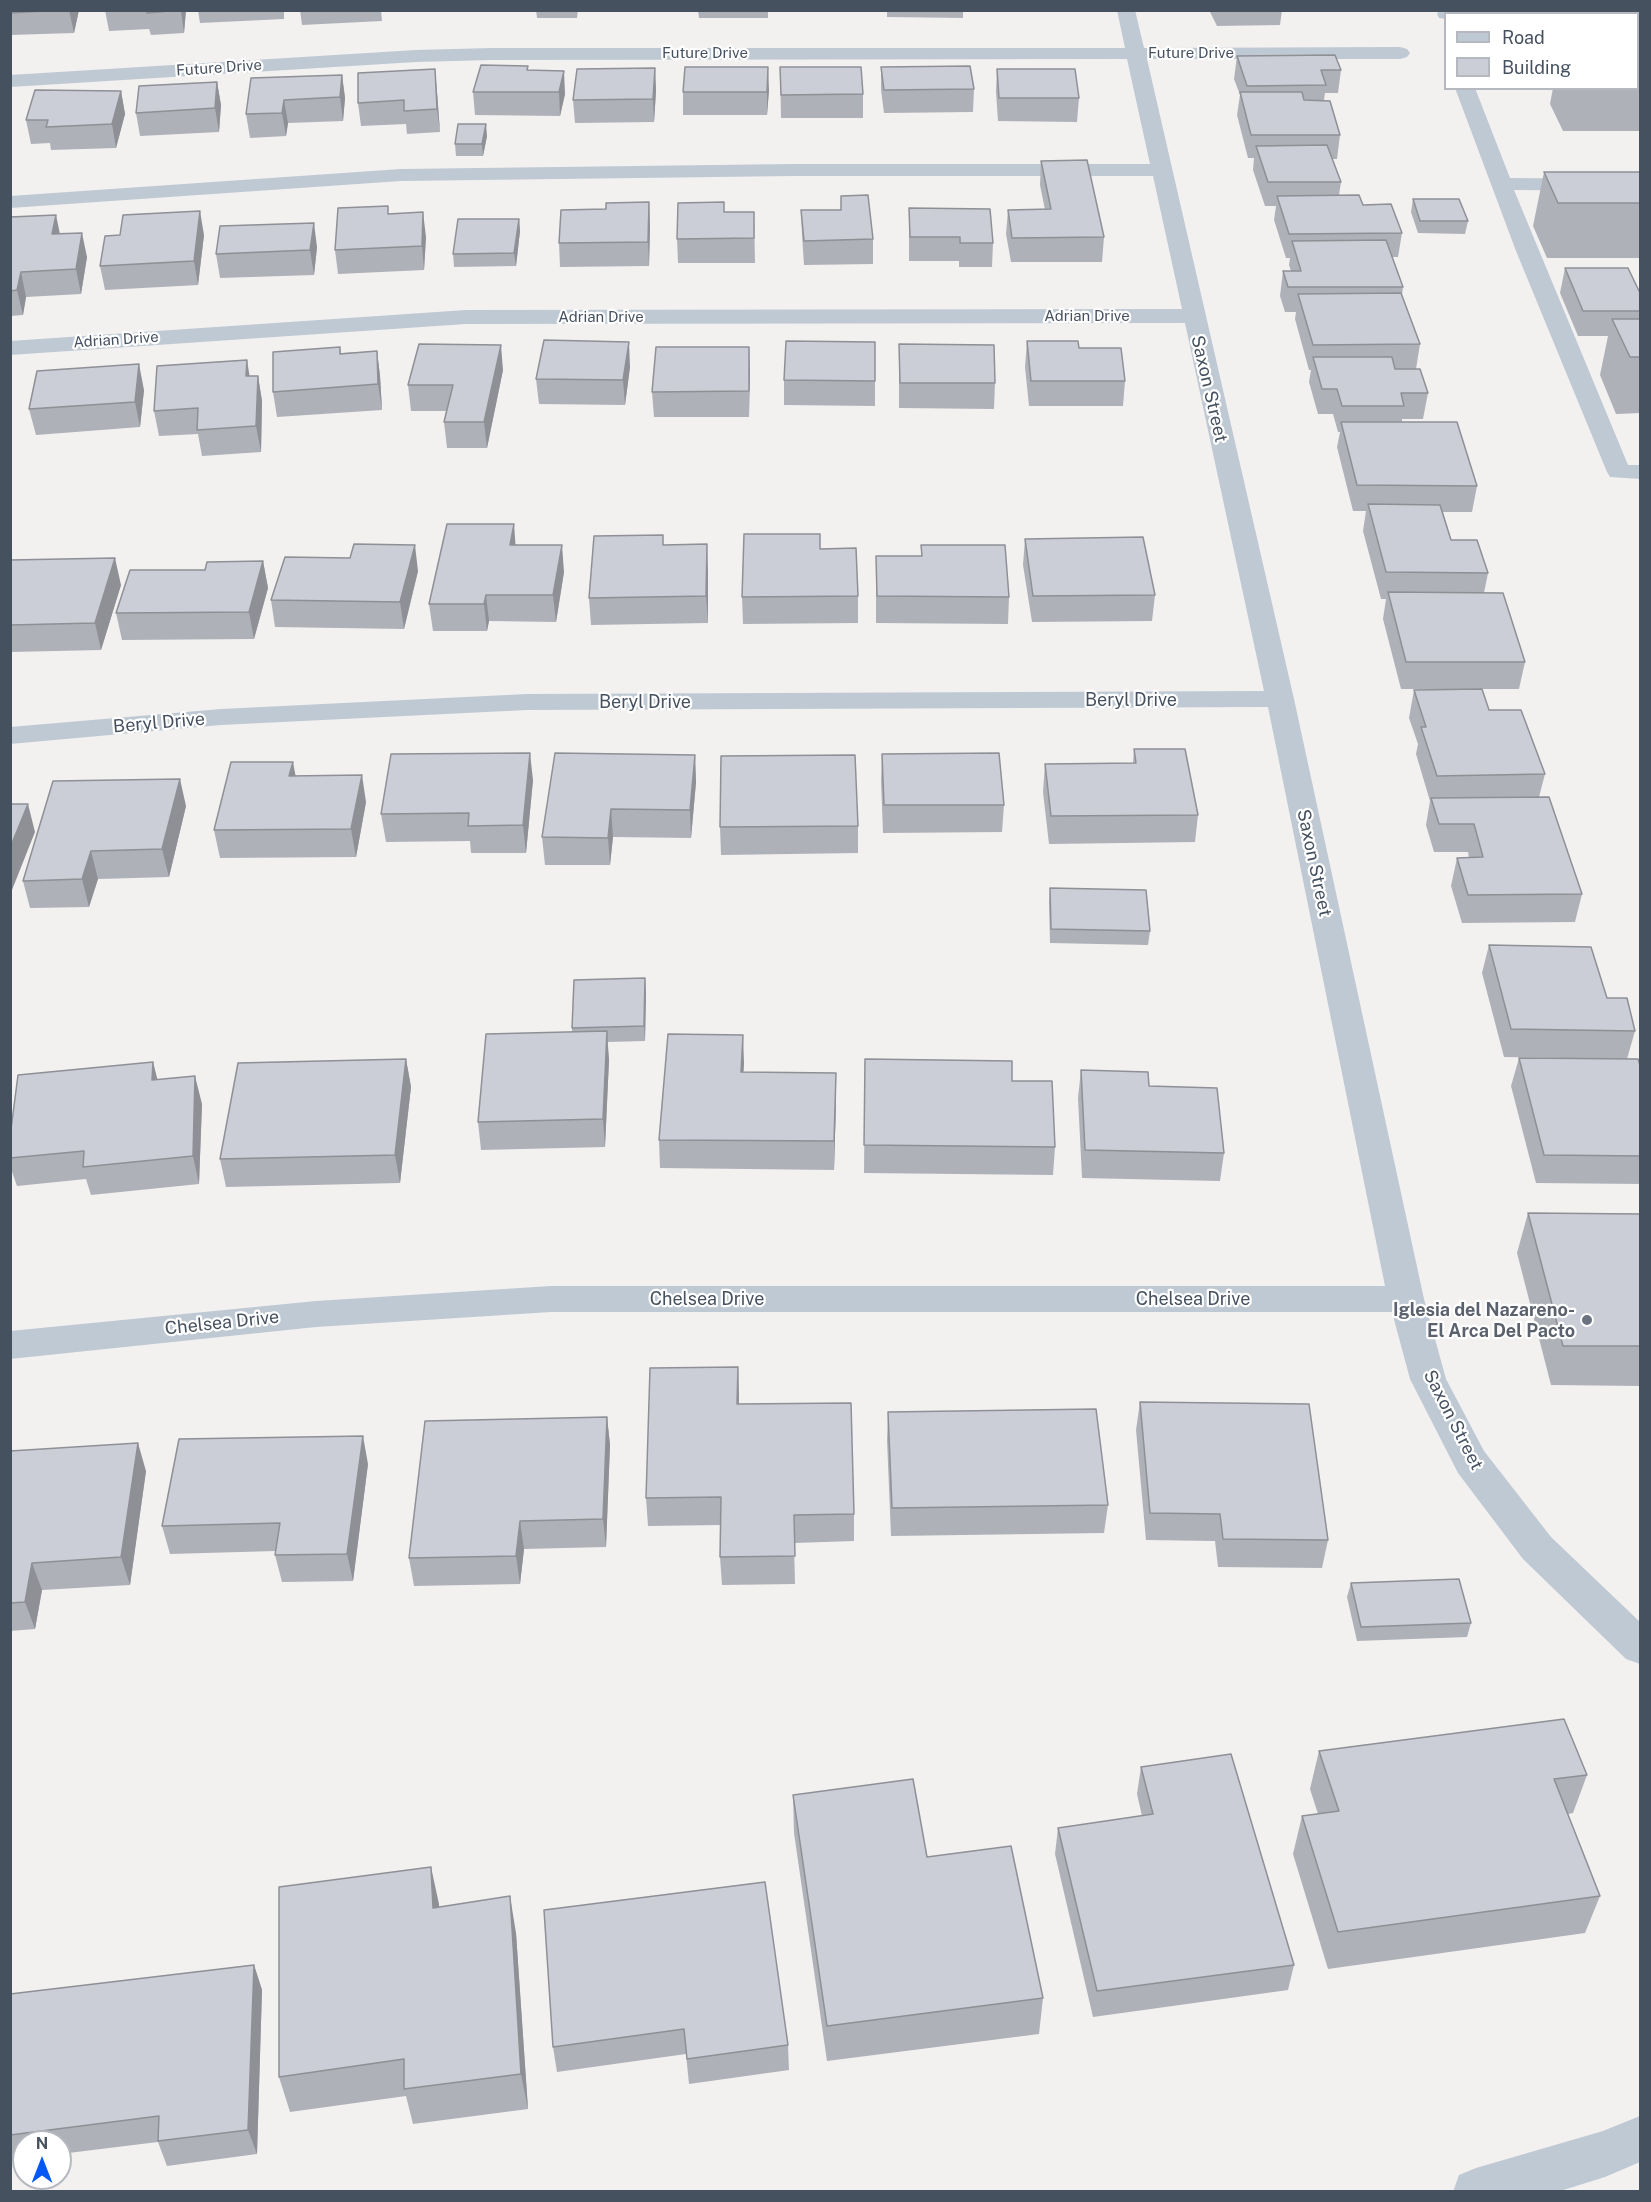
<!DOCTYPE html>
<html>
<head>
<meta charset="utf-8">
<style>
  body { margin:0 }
  #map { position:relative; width:1651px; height:2202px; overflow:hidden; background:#f3f0f0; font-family:"Public Sans",sans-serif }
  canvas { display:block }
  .frame { position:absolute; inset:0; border:12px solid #465160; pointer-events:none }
  .legend { position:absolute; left:1444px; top:12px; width:195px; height:78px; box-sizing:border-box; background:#fff; border:2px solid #b5b9bf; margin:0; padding:8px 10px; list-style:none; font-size:18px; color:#465160 }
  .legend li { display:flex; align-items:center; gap:12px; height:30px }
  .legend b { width:30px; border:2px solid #b5b9bf }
  .north { position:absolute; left:12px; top:2130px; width:60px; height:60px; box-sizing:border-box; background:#fff; border:2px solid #b5b9bf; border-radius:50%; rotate:0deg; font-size:16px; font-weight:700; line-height:24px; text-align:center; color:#465160 }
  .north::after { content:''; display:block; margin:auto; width:21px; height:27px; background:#0658f6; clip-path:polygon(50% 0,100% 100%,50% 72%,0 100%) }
</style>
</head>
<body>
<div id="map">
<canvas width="1651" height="2202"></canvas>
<div class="frame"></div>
<ul class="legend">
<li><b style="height:8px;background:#bfc9d3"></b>Road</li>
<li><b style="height:16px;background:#cbced6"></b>Building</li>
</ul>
<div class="north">N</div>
</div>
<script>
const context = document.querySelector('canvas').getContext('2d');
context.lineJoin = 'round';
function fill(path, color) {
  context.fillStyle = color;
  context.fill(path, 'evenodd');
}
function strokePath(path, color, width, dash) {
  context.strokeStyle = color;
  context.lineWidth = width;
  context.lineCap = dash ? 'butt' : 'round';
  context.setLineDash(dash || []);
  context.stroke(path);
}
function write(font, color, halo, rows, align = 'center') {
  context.font = font + ' "Public Sans",sans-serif';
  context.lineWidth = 4.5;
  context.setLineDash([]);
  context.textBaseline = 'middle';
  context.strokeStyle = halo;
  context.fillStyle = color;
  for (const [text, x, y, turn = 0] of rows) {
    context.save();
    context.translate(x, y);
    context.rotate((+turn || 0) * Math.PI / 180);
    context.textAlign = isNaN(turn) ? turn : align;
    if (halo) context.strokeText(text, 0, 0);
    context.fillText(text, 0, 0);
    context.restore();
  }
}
fill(new Path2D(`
  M1117 10H1135L1144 48 1400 47 1407 49 1410 53 1407 57 1400 59H1147L1294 699 1424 1299 1446 1379 1484 1451 1551 1537 1640 1622V1664L1626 1659 1523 1559 1458 1473 1410 1379 1392 1312H551L316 1327 10 1359V1331L316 1301 551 1286H1385L1268 707 527 710 221 725 10 744V727L221 709 527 694 1264 691 1185 323 466 324 10 355V341L466 310 1182 309 1153 176H793L401 181 10 208V196L401 169 793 164H1150L1127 59 491 60 416 62 10 87V75L416 50 491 48H1125Z
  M1439 10H1459L1457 14H1446V19L1439 18 1437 14Z
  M1455 88H1475L1510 178 1640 179V191L1514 190 1628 465H1640V479L1610 477 1607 472 1516 251Z
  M1640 2116V2162L1605 2177 1557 2192H1453L1459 2175 1476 2168 1603 2131Z`), '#bfc9d3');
fill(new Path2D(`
  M10 10H79L74 33 10 35Z
  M105 10H186L184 33 151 35 149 29 109 31Z
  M198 10H284V19L200 23Z
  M300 10H381L382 21 302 25Z
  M536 10H578L577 18H537Z
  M698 10H768V18H699Z
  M887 10H963V18L887 17Z
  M1209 10H1282L1280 25 1217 26Z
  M1638 53H1641V131H1563L1550 104 1553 88H1638Z
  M1237 56 1341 70 1338 93H1325L1324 100 1340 135 1337 159H1332L1341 182 1339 195 1363 205 1402 233 1398 257H1392L1403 287 1402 295 1420 344 1416 369 1428 393 1423 419H1402V422L1477 486 1472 512H1443L1451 540 1488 573 1484 593 1525 662 1519 689H1401L1383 619 1386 599H1381L1363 531 1366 511H1353L1337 447 1340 432H1338L1333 414H1318L1309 382 1311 370H1309L1295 319 1296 312H1285L1280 296 1283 271H1291L1289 265 1290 258H1286L1274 220 1276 206H1265L1253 170 1254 158H1248L1237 115 1240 95 1234 79Z
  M780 67 863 94V118H781Z
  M881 67 974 89 973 112 884 113 881 90Z
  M655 68 656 91 654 122 575 123 573 100Z
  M997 69 1079 98 1077 122 998 121 996 92Z
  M529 70 565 94 560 116 475 115 473 92Z
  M342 75 345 98 343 121 288 123 286 136 250 138 246 114Z
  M217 82 221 105 219 132 140 136 136 113Z
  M769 90 767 115H683V92Z
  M121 91 125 114 116 148 51 150 50 143 31 144 26 120Z
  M437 92 440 132 407 134 406 124 361 126 358 103Z
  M487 136 483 156H456L455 144Z
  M1041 161 1104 237 1102 262H1011L1006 234 1008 210H1045L1040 185Z
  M1544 172H1641V258H1547L1533 226Z
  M841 196 873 239V264L804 265 802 235 801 210H841Z
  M1413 199 1468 221 1465 234 1418 233 1411 212Z
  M649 202 650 227 649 266 560 267 559 243Z
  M909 208 993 243 992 267H959V261H909Z
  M724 212H754L755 263H678L677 239Z
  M389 214 426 237 424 270 338 274 335 250Z
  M10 217 60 234 87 257 81 294 26 297 23 315 10 316Z
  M519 219 520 231 516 266 454 267 453 254Z
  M204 235 198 285 105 290 100 266Z
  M317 247 314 275 220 278 216 254Z
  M1565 268 1641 295V413L1616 414 1600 375 1608 336H1578L1560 293Z
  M1027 341 1125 381 1123 406H1029L1025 367Z
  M875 342V406L784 405V380Z
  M899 344 995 383 994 409 899 408Z
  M340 347 341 353 377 351 380 376 382 410 277 417 273 392Z
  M749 347V417H654L652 392Z
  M630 367 625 405 539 404 536 379Z
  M503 370 487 448H447L444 422 446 411H411L408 385Z
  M250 376H258L262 401 261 452 202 456 198 434 159 436 154 411Z
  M144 390 140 427 36 435 29 409Z
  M1025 539 1155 595 1152 621 1032 622 1023 565Z
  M516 545 564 572 556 622 489 621 487 631H433L429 604Z
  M921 545 1009 597 1008 624 876 623V556H921Z
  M820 549 858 596V623L743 624 742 597Z
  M10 560 121 585 101 650 10 652Z
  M263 561 268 588 254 639 122 640 116 613 205 570Z
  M418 571 404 629 275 627 271 600Z
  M708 571V623L591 625 589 598Z
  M1414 690 1489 710 1545 774 1539 797 1582 894 1575 922 1462 923 1451 886 1457 858H1469L1468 852H1434L1426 825 1430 801 1416 754 1418 744 1409 718Z
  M1134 749 1198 815 1195 842 1049 844 1043 792 1045 764 1133 763Z
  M882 754 1004 805 1002 832 883 833 881 781Z
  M695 755 696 782 691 838 613 837 610 865H545L542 837Z
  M533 780 526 853H471L470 841 386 842 381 814Z
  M366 802 356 857 220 858 214 830Z
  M186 806 169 877 98 879 89 907 30 908 23 881Z
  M858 826V853L721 855 720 827Z
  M1050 888 1150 931 1148 945 1050 943 1049 902Z
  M1489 945 1607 998 1635 1031 1627 1059 1504 1057 1482 973Z
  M645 978 646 993 645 1041 607 1042 609 1060 605 1147 481 1150 478 1122 572 1032V1028Z
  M1519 1058 1641 1068V1184L1536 1183 1511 1086Z
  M406 1059 411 1087 400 1183 226 1187 220 1159Z
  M865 1059 1012 1081 1055 1147 1053 1175 864 1173Z
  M153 1062 157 1079 202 1104 199 1184 91 1195 86 1179 17 1186 10 1166V1137Z
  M744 1063 743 1072 836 1101 834 1170 660 1168 659 1140Z
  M1081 1070 1149 1086 1224 1153 1220 1181 1082 1178 1078 1098Z
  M1528 1213 1641 1214V1386L1551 1385 1517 1253Z
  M738 1367 739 1404 854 1514V1541L794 1543 795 1584 722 1585 720 1557 721 1525 648 1526 646 1498Z
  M1140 1402 1328 1540 1322 1568 1218 1567 1215 1541 1146 1540 1136 1430Z
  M888 1412 1108 1505 1104 1533 891 1536 887 1440Z
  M607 1417 610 1445 606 1547 524 1549 520 1584 414 1586 409 1558Z
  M10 1451 146 1471 130 1585 42 1590 35 1629 10 1631Z
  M368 1464 353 1581 282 1582 275 1555 276 1551 170 1554 162 1526Z
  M1351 1583 1471 1623 1467 1637 1357 1641 1347 1597Z
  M1319 1751 1587 1775 1573 1813 1568 1814 1600 1896 1585 1933 1328 1969 1293 1854 1302 1816 1318 1814 1310 1789Z
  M1141 1767 1294 1965 1288 1990 1093 2017 1055 1854 1058 1828 1142 1816 1137 1794Z
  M793 1795 1043 1998 1039 2034 827 2061 794 1833Z
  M439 1904V1907L516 1933 528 2109 413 2124 406 2096 290 2112 279 2077Z
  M544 1910 788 2045 789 2070 689 2084 686 2054 557 2072 553 2047Z
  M254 1965 262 1990 257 2154 167 2166 158 2142 60 2154V2142H24V2159L10 2161V1994Z`), '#afb1b8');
fill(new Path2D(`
  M69 10H79L74 33Z
  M186 10 184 33 181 11Z
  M768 67 769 90 767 115V92Z
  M655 68 656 91 654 122 653 99Z
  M435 69 437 92 440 132 437 109Z
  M564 71 565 94 560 116 559 92Z
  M342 75 345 98 343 121 340 97Z
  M217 82 221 105 219 132 215 108Z
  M121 91 125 114 116 148 112 124Z
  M284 100 288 123 286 136 282 113Z
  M486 124 487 136 483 156 482 144Z
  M649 202 650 227 649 266 648 242Z
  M200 211 204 235 198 285 194 261Z
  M423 212 426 237 424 270 422 246Z
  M56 215 61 239 52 234Z
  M519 219 520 231 516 266 514 253Z
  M314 223 317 247 314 275 310 250Z
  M82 233 87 257 81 294 76 269Z
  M21 272 26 297 23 315 17 290Z
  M629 342 630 367 625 405 623 380Z
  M501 345 503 370 487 448 484 422Z
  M749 347 750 372 749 417Z
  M377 351 380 376 382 410 378 384Z
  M247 360 251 385 246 376Z
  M139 364 144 390 140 427 135 402Z
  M258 376 262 401 261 452 256 426Z
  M514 524 516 551 510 545Z
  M707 544 708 571V623L706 596Z
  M415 545 418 571 404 629 400 602Z
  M562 545 564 572 556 622 553 595Z
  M115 558 121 585 101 650 95 623Z
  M263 561 268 588 254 639 249 612Z
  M486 595 489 621 487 631 484 604Z
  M530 753 533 780 526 853 523 825Z
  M695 755 696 782 691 838 690 810Z
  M293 762 298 789 289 776Z
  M362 775 366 802 356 857 351 829Z
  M180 779 186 806 169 877 162 849Z
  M28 804 35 832 10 895V848Z
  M611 809 613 837 610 865 608 838Z
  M91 851 98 879 89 907 82 879Z
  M645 978 646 993 645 1041 644 1026Z
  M607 1031 609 1060 605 1147 603 1119Z
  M743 1035 744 1063 742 1100 741 1072Z
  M406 1059 411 1087 400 1183 395 1155Z
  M153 1062 160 1090 152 1080Z
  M836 1073V1101L834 1170V1141Z
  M195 1076 202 1104 199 1184 193 1156Z
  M738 1367 739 1395 738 1432 737 1404Z
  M607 1417 610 1445 606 1547 603 1519Z
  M363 1436 368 1464 353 1581 347 1554Z
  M138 1443 146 1471 130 1585 121 1557Z
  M520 1521 524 1549 520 1584 516 1556Z
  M32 1563 42 1590 35 1629 25 1602Z
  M431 1867 439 1904 441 1945 433 1908Z
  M510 1896 516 1933 528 2109 521 2074Z
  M254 1965 262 1990 257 2154 248 2130Z`), '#8e9096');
const building = new Path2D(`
  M10 10H62L10 13Z
  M147 10H181L147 13Z
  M1638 53H1641V79H1638Z
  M1335 55 1341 70H1321L1326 85 1247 86 1237 56Z
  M481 65 528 66 527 70 564 71 559 92H473Z
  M970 66 974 89 884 90 881 67Z
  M685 67H768L767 92H683Z
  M780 67H861L863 94 781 95Z
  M655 68 653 99 573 100 577 69Z
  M435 69 437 109 404 111V100L358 103V73Z
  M997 69H1075L1079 98H999Z
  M342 75 340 97 284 100 282 113 246 114 251 78Z
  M217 82 215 108 136 113 139 86Z
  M35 90 121 91 112 124 46 127 48 120H26Z
  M1240 92H1302L1304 100 1330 101 1340 135H1251Z
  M458 124H486L482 144H455Z
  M1327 145 1341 182H1268L1256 146Z
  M1087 160 1104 237 1012 238 1008 210 1051 209 1041 161Z
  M1544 172H1641V203H1558Z
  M868 195 873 239 804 241 801 210H841V196Z
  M1359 195 1363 205 1391 204 1402 233 1289 234 1277 196Z
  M1413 199H1459L1468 221H1420Z
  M649 202 648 242 559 243 561 210 606 209V203Z
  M724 202V212H754V238L677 239 678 203Z
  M388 206V214L423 212 422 246 335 250 338 208Z
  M909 208 990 209 993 243H960V237H910Z
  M200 211 194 261 100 266 105 236 120 235 123 215Z
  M56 215 52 234 82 233 76 269 21 272 17 290 10 291V217Z
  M458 219H519L514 253 453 254Z
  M314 223 310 250 216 254 220 226Z
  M1386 240 1403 287H1288L1283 271H1301L1292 241Z
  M1565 268H1628L1641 295V311H1583Z
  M1401 293 1420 344 1313 345 1298 294Z
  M1612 319H1641V357H1630Z
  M544 340 629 342 623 380 536 379Z
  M786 341 875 342V381L784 380Z
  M1027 341H1078L1079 348H1121L1125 381H1031Z
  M419 344 501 345 484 422H444L453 385H408Z
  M899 344 994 345 995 383H900Z
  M340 347V354L377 351 378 384 273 392V352Z
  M656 347H749V391L652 392Z
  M1313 357H1392L1395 369H1420L1428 393H1401L1404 406H1342L1337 389H1322Z
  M247 360 246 376H258L256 426 197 430 198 408 154 411 157 366Z
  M139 364 135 402 29 409 37 371Z
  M1341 422H1457L1477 486 1357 485Z
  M1368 504 1440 505 1451 540H1477L1488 573 1386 572Z
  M447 524H514L510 545H562L553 595H486L484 604H429Z
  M744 534H820V549L856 548 858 596 742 597Z
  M663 535V545L707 544 706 596 589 598 594 536Z
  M1143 537 1155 595 1033 596 1025 539Z
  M354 544 415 545 400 602 271 600 285 557 350 558Z
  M921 545H1005L1009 597 877 596 876 556H922Z
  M115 558 95 623 10 625V560Z
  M263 561 249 612 116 613 130 570H205L207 562Z
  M1388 592 1503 593 1525 662H1406Z
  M1482 689 1489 710H1521L1545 774 1437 776 1421 727H1426L1414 690Z
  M1134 749H1185L1198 815 1051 816 1045 764 1136 763Z
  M530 753 523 825 468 826 469 813 381 814 391 754Z
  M555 753 695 755 690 810 611 809 608 838 542 837Z
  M999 753 1004 805H884L882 754Z
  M855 755 858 826 720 827 721 756Z
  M231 762H293L289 776 362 775 351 829 214 830Z
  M180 779 162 849 91 851 82 879 23 881 53 781Z
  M1549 797 1582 894 1468 895 1457 858 1483 857 1474 824H1439L1431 798Z
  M10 804H28L10 848Z
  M1050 888 1146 890 1150 931 1051 929Z
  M1489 945 1591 947 1607 998H1627L1635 1031 1511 1029Z
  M645 978 644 1026 572 1028 574 980Z
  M607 1031 603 1119 478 1122 486 1034Z
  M668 1034 743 1035 741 1072 836 1073 834 1141 659 1140Z
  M1519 1058 1638 1059 1641 1068V1156L1544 1155Z
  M406 1059 395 1155 220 1159 238 1063Z
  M865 1059 1012 1061V1081H1052L1055 1147 864 1145Z
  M153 1062 152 1080 195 1076 193 1156 83 1167 84 1151 10 1158V1137L18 1075Z
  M1081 1070 1148 1072 1149 1086 1217 1088 1224 1153 1085 1150Z
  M1528 1213 1641 1214V1346H1563Z
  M738 1367 737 1404 851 1403 854 1514 794 1515 795 1556 720 1557 721 1497 646 1498 650 1368Z
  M1140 1402 1309 1404 1328 1540 1223 1539 1220 1514 1150 1513Z
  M1096 1409 1108 1505 892 1508 888 1412Z
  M607 1417 603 1519 520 1521 516 1556 409 1558 425 1421Z
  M363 1436 347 1554 275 1555 280 1523 162 1526 179 1439Z
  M138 1443 121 1557 32 1563 25 1602 10 1603V1451Z
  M1459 1579 1471 1623 1361 1627 1351 1583Z
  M1564 1719 1587 1775 1554 1779 1600 1896 1338 1932 1302 1816 1339 1811 1319 1751Z
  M1231 1754 1294 1965 1097 1991 1058 1828 1153 1814 1141 1767Z
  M913 1779 927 1857 1011 1846 1043 1998 827 2026 793 1795Z
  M431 1867 433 1908 510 1896 521 2074 404 2089V2059L279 2077V1887Z
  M765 1882 788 2045 687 2059 684 2029 553 2047 544 1910Z
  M254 1965 248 2130 158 2141 159 2116 10 2135V1994Z`);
fill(building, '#cbced6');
strokePath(building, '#8e9096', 1.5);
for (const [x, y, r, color] of [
  [1587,1320,6,"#6b7280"]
]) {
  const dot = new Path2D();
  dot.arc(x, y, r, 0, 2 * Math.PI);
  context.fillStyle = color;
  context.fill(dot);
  strokePath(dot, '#fff', 2);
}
write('15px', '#465160', '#fff', [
  ["Future Drive",705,53],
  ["Future Drive",1191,53],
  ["Future Drive",219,68,-4],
  ["Adrian Drive",1087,316],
  ["Adrian Drive",601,317],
  ["Adrian Drive",116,340,-4]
]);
write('18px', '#465160', '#fff', [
  ["Saxon Street",1209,389,77],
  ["Beryl Drive",1131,700],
  ["Beryl Drive",645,702],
  ["Beryl Drive",159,723,-5],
  ["Saxon Street",1314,863,78],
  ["Chelsea Drive",707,1299],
  ["Chelsea Drive",1193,1299],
  ["Chelsea Drive",222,1323,-6],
  ["Saxon Street",1453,1420,63]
]);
write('bold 18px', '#5b616d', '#fff', [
  ["Iglesia del Nazareno-",1575,1310],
  ["El Arca Del Pacto",1575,1331]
], 'right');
</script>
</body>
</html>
